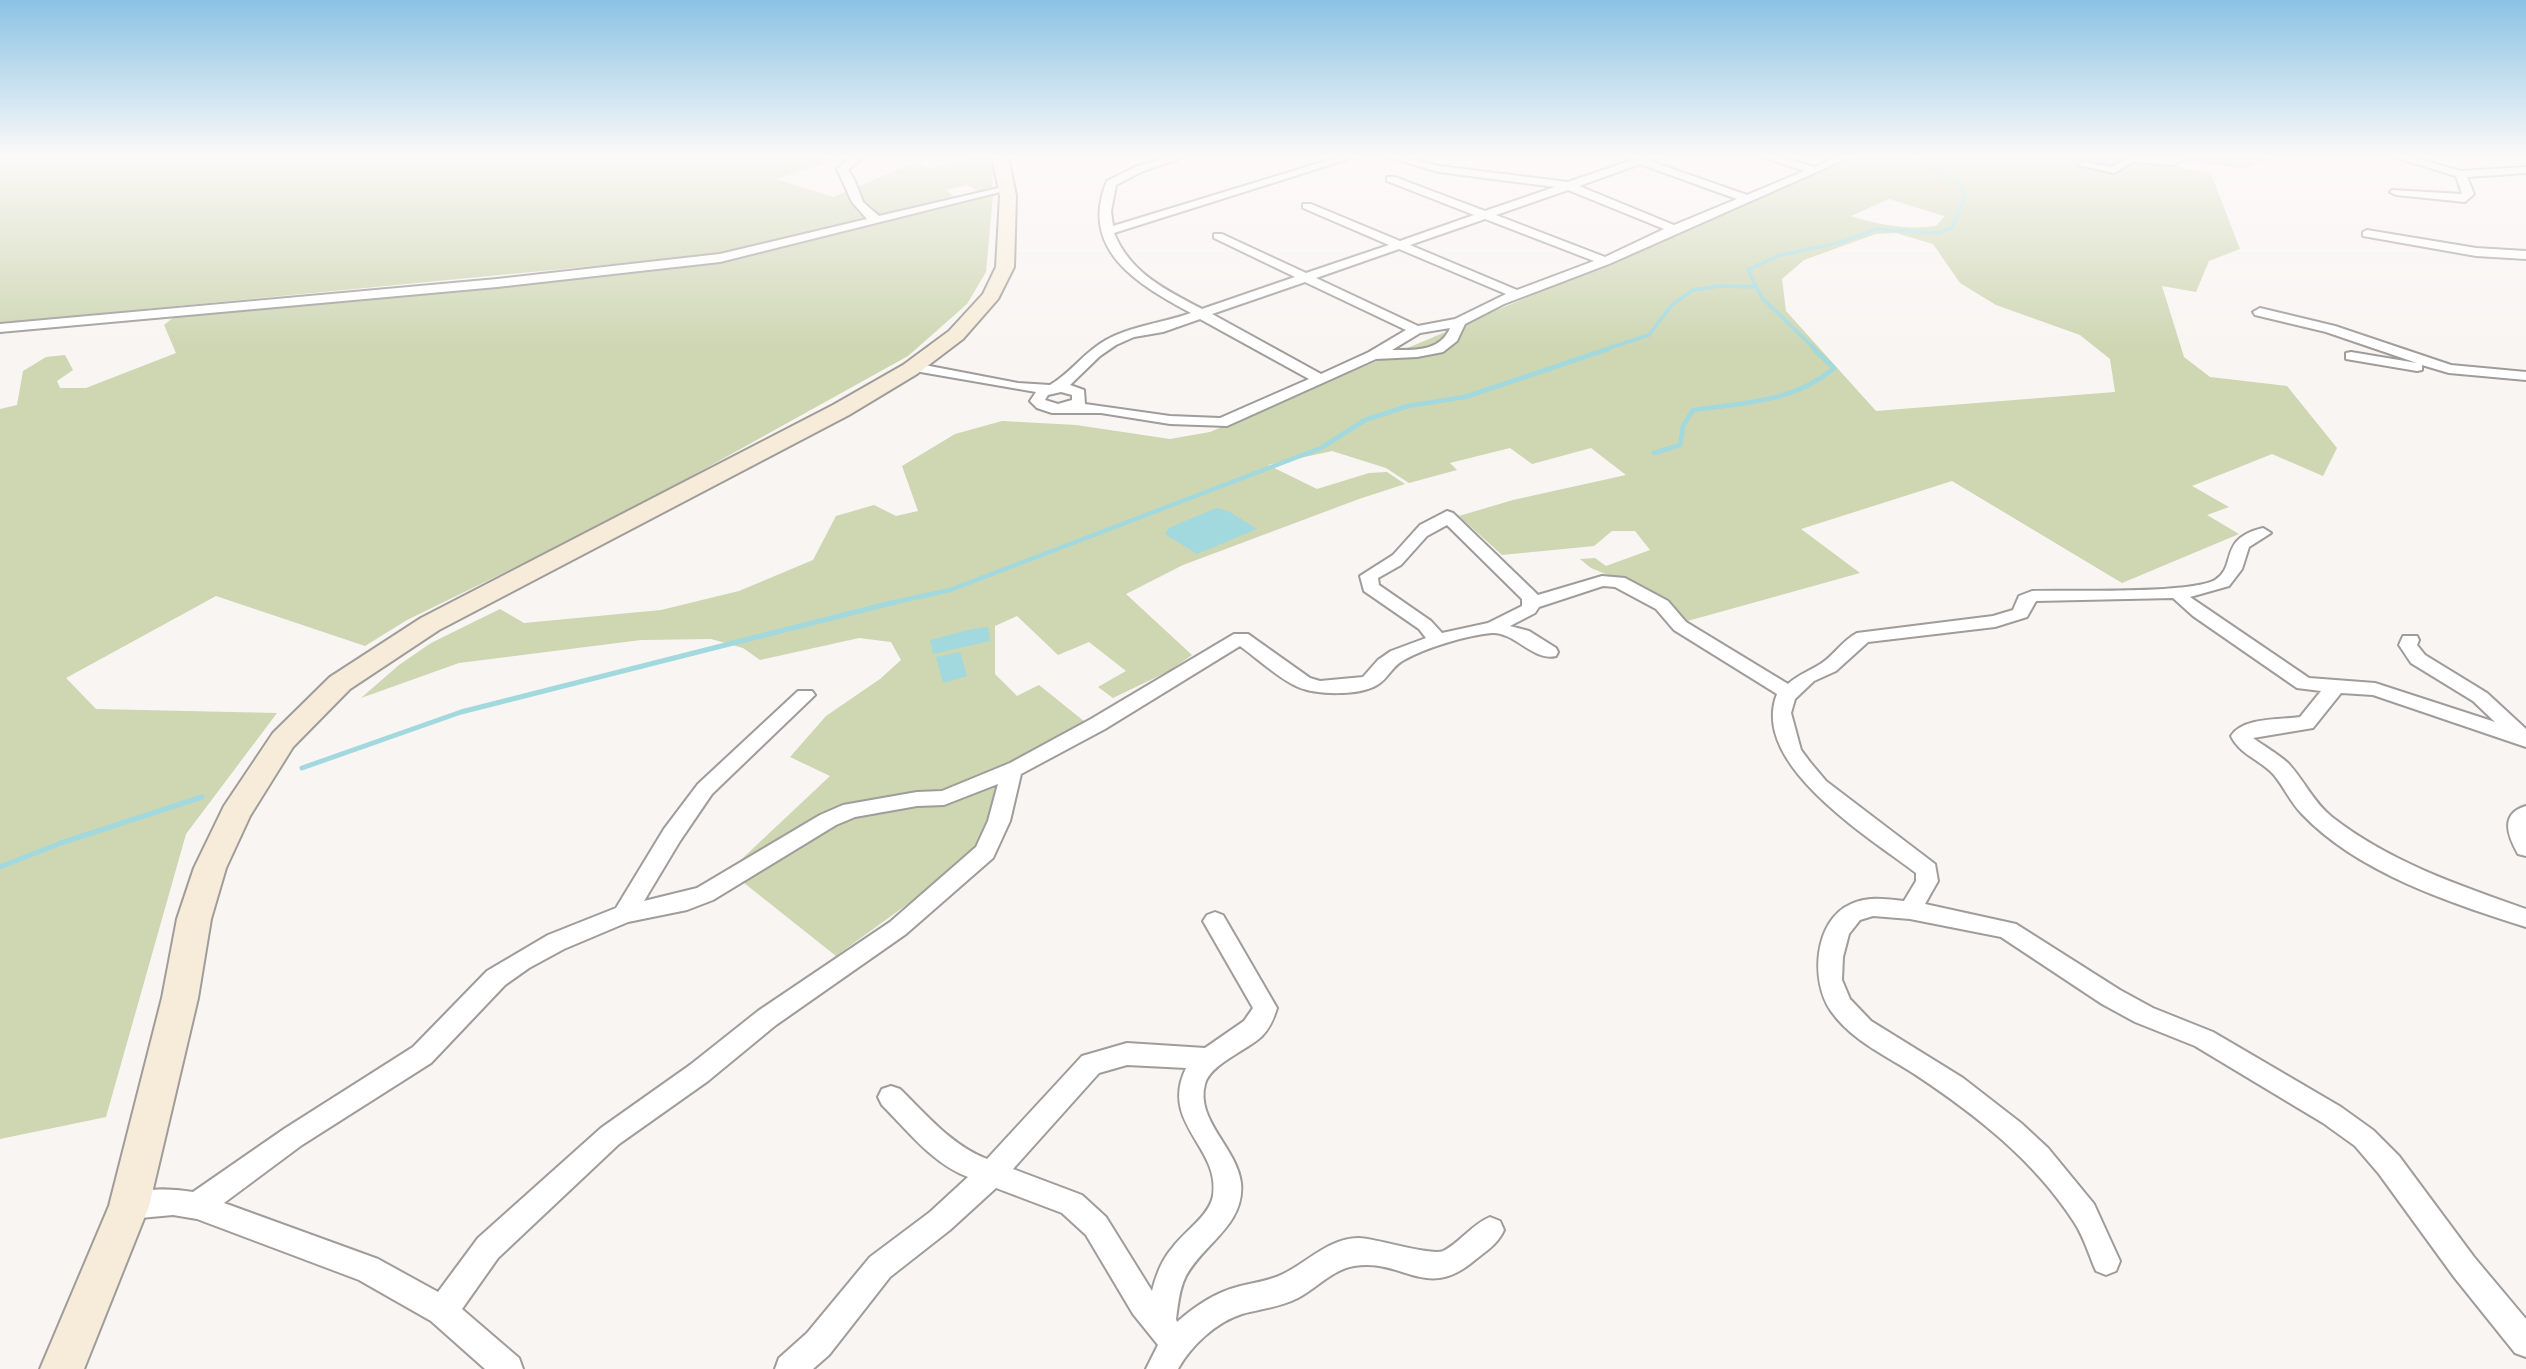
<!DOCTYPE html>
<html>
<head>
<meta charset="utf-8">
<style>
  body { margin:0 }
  canvas { display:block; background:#f8f5f2 }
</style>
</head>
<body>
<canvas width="2526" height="1369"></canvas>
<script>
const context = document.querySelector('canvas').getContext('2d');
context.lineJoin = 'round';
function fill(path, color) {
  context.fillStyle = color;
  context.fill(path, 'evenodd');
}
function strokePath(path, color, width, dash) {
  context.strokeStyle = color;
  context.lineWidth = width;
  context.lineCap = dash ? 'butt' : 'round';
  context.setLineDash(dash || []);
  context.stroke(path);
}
fill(new Path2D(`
  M0 156H834L821 165 776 179 833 197 916 162 929 169 969 159 968 156H990L993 170 992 191 980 193 967 185 946 190 957 199 730 253 0 323Z
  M1850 156H2126L2211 174 2240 249 2209 261 2196 292 2162 286 2184 357 2210 377 2287 386 2337 448 2323 476 2272 454 2192 486 2229 507 2207 515 2239 534 2122 583 1952 481 1801 529 1860 573 1684 622 1642 589 1591 568 1580 559 1595 558 1606 566 1650 550 1635 531H1612L1594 546 1502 555 1459 516 1513 500 1626 475 1591 448 1532 464 1510 448 1450 463 1457 470 1409 483 1386 468 1332 451 1268 465 1317 489 1369 473 1387 472 1405 484 1359 499 1183 565 1126 594 1192 655 1169 671 1113 698 1098 687 1126 671 1089 642 1058 655 1017 616 995 626V674L1017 696 1039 685 1085 722 1034 752 971 851 909 903 836 956 729 871 830 776 790 757 826 716 880 679 901 660 891 642 859 638 760 660 743 648 711 639 641 640 459 663 361 698 399 665 431 643 500 609 524 623 661 610 739 591 813 560 836 516 874 505 896 516 918 511 902 466 955 434 1002 421 1076 425 1170 439 1210 432 1850 160ZM1889 199 1944 216H1945L1936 226C1907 230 1879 225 1851 216ZM1896 233 1933 244 1960 283 1996 305 2080 335 2110 359 2115 392 1876 411 1786 311 1782 279 1804 260 1876 234Z
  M2147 156H2278L2244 169Z
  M993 196 986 272 967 304 908 356 618 517 407 620 365 646 216 596 66 678 96 709 277 713 186 834 106 1117 0 1139V409L17 405 23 371 46 357 65 355 73 370 57 381 60 388H86L176 353 164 325 175 316 473 287 746 256Z`), '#ced6b2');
fill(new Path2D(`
  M1216 508 1228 511 1257 529 1197 554 1165 534 1169 528Z
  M988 627 990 641 933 654 930 640 972 629Z
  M960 652 967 676 943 683 936 657Z`), '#a1d9de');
strokePath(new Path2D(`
  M1603 350 1649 335 1672 305 1693 290 1719 286 1756 287
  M1816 350 1762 298 1748 270 1777 256 1842 242 1877 229 1937 233 1952 228 1965 197 1961 185 1906 156`), '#a1d9de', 3.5);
strokePath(new Path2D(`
  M1654 453 1680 445 1683 426 1693 410C1742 403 1795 402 1834 368L1814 349
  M887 604 950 590 1321 448 1365 420 1408 406 1465 397 1608 349`), '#a1d9de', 4.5);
strokePath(new Path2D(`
  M302 768 461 712 895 602
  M0 867 61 843 202 797`), '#a1d9de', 5);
const street = new Path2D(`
  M852 156H864L848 170 854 179 863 202 879 216 1007 186 1012 189 720 262 497 287 0 332V324L497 279 720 254 867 219 852 202 837 169Z
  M1171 156H1187L1143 171 1116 185 1111 211 1113 226 1342 156H1358L1114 233C1130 273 1166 290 1202 309L1295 277 1214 238V234H1222L1306 273 1389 245 1303 208V204H1311L1400 241 1474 215 1387 181V177H1395L1485 211 1555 187 1439 172 1384 156H1402L1439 166 1568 182 1644 156H1659L1650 161 1747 195 1804 171 1761 156H1777L1814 167 1835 158 1834 156H1844L1846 159 1609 264 1504 304 1465 324 1457 341 1443 352 1417 357 1376 359 1227 426 1170 424 1101 413H1052L1037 408 1030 401 1036 392 909 370V364L914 363 1018 383 1050 385C1071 373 1084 352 1106 340 1131 326 1163 323 1191 313 1139 285 1078 250 1107 181L1135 167ZM1640 164 1737 199 1674 225 1579 186ZM1568 190 1664 229 1605 257 1496 215ZM1485 219 1594 261 1517 290 1410 245ZM1399 249 1506 294 1455 319 1418 326 1316 278ZM1305 282 1406 330 1369 352 1321 374 1212 314ZM1200 319 1309 379 1220 418 1170 416 1085 404 1084 390 1070 385 1100 356 1116 345 1134 337 1163 332ZM1450 328C1440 352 1414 350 1392 350L1420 333ZM1061 392 1072 395V400L1058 404 1045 400 1048 395Z
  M2130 156 2172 159 2191 156 2173 165 2133 162 2114 173 2078 165 2083 162 2112 167Z
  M2391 156H2408L2461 171 2526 167V173L2467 177 2474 194 2465 202 2396 195 2390 192 2392 190 2462 194 2456 176Z
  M2367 230 2476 248 2526 251V259L2476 256 2363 236V232Z
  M2260 308 2335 326 2451 365 2526 372V380L2449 373 2422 365V370L2417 371 2346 359V353L2351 352 2417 363 2326 332 2255 315 2253 312Z
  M1447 511 1453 513 1538 595 1602 576 1625 578 1668 601 1686 622 1788 684C1799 674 1810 671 1822 663 1835 654 1843 640 1857 633L1993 616 2013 610 2019 596 2032 591C2067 590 2191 594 2215 580 2238 566 2217 539 2263 528L2271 533 2249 547 2242 569 2229 586 2190 597 2309 678 2375 683 2495 722 2473 701 2411 663 2399 645 2403 636H2417L2419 640 2417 645 2425 655 2487 693 2526 729V747L2373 695 2341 693 2313 728 2253 738C2264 746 2278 754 2288 763 2304 780 2313 802 2332 817 2390 862 2458 885 2526 909V927C2451 903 2358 873 2302 814 2291 803 2284 787 2274 775 2261 760 2240 755 2231 736 2243 717 2280 720 2300 717L2321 691 2297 688 2193 616 2173 598 2036 601 2027 617 1995 627 1868 642 1836 671 1814 681 1795 699 1791 713 1801 750 1810 762 1826 781 1935 864 1938 881 1925 904 2016 924 2120 990 2153 1008 2213 1032 2341 1107 2373 1130 2399 1156 2474 1257 2526 1319V1357L2515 1353 2454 1277 2379 1174 2355 1146 2323 1123 2195 1046 2135 1022 2102 1004 2001 937 1910 919 1873 916 1860 920 1849 934 1843 957 1842 980 1850 999 1871 1021 1963 1078 2021 1123 2048 1148 2094 1204 2120 1261 2116 1271 2106 1275 2096 1271C2089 1255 2084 1237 2074 1222 2034 1160 1976 1115 1916 1075 1887 1056 1852 1041 1831 1011 1810 981 1814 920 1851 904 1868 896 1886 899 1904 901L1916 881V873C1869 837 1749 764 1777 694L1674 630 1656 609 1615 587 1603 586 1539 607 1535 613 1510 626 1529 631 1556 648 1558 652 1556 656C1534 662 1515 632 1492 633 1467 635 1425 648 1404 660 1392 666 1388 679 1377 685 1359 696 1316 695 1298 687 1278 678 1258 659 1240 646L1105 729 1021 774 1010 821 993 858 906 934 776 1025 708 1081 619 1144 498 1258 462 1309 519 1358 523 1369H485L431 1321 359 1280 197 1219 173 1215 129 1219 119 1215 115 1206 119 1197C142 1188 170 1188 193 1192L284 1129 413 1047 487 971 548 935 616 908 664 829 698 784 798 691H812L815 695 712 794 680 841 644 901 697 888 820 815 843 805 917 792 942 791 1010 763 1091 719 1234 634H1248L1310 678 1320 681 1363 677 1378 660 1391 651 1426 638 1419 629 1364 591 1360 576 1393 555 1420 525ZM1447 525 1522 599V606L1488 623 1442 633 1431 621 1379 585 1378 578 1401 565 1427 536ZM998 784 988 821 976 847 890 922 758 1011 690 1065 601 1128 478 1238 438 1292 378 1259 224 1203 302 1145 431 1063 505 985 529 968 564 949 628 922 687 910 713 900 836 825 855 817 917 806 944 805Z
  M2526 806V856L2518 854C2508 836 2499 814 2526 806Z
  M1215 912 1223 915 1277 1008C1274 1018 1270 1028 1262 1036 1248 1050 1210 1064 1205 1084 1195 1120 1237 1148 1241 1183 1245 1226 1202 1244 1185 1278 1179 1290 1178 1306 1176 1319L1177 1322C1194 1307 1214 1293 1237 1287 1251 1283 1269 1281 1283 1274 1308 1262 1329 1238 1359 1238 1378 1239 1431 1256 1443 1251 1460 1243 1472 1224 1490 1217L1500 1221 1504 1230C1498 1244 1486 1251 1475 1260 1426 1302 1404 1258 1354 1266 1332 1270 1317 1288 1298 1298 1281 1307 1260 1309 1242 1314 1216 1322 1191 1346 1178 1369H1146L1158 1345 1133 1314 1086 1235 1062 1213 996 1188 950 1230 890 1277 829 1355 813 1369H775L779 1358 807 1333 870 1257 930 1212 968 1177C933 1164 908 1131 882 1105L878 1097 882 1089 891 1086 900 1089C926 1114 952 1146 987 1159L1082 1056 1127 1043 1205 1048 1244 1021 1253 1008 1203 921 1207 915ZM1127 1065 1186 1068C1159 1124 1221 1147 1213 1196 1209 1216 1185 1231 1173 1247 1162 1259 1156 1275 1152 1291L1106 1217 1082 1195 1013 1169 1099 1073Z`);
const secondary = new Path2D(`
  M992 156H1008L1016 196 1014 267 998 299 963 339 917 374 849 415 439 630 350 689 293 747 250 816 226 868 211 919 198 998 149 1206 84 1369H40L109 1206 162 998 177 919 194 868 224 806 273 733 330 677 421 618 833 405 903 365 949 331 983 294 996 267 1000 196Z`);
strokePath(street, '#9f9c9a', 4);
strokePath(secondary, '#9f9c9a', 4);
fill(street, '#fff');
fill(secondary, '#f7ecd9');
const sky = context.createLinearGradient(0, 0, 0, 348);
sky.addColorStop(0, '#8bc3e4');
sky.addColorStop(0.45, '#fcfaf9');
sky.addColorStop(1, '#fcfaf900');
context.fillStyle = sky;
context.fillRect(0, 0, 2526, 348);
</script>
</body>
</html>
